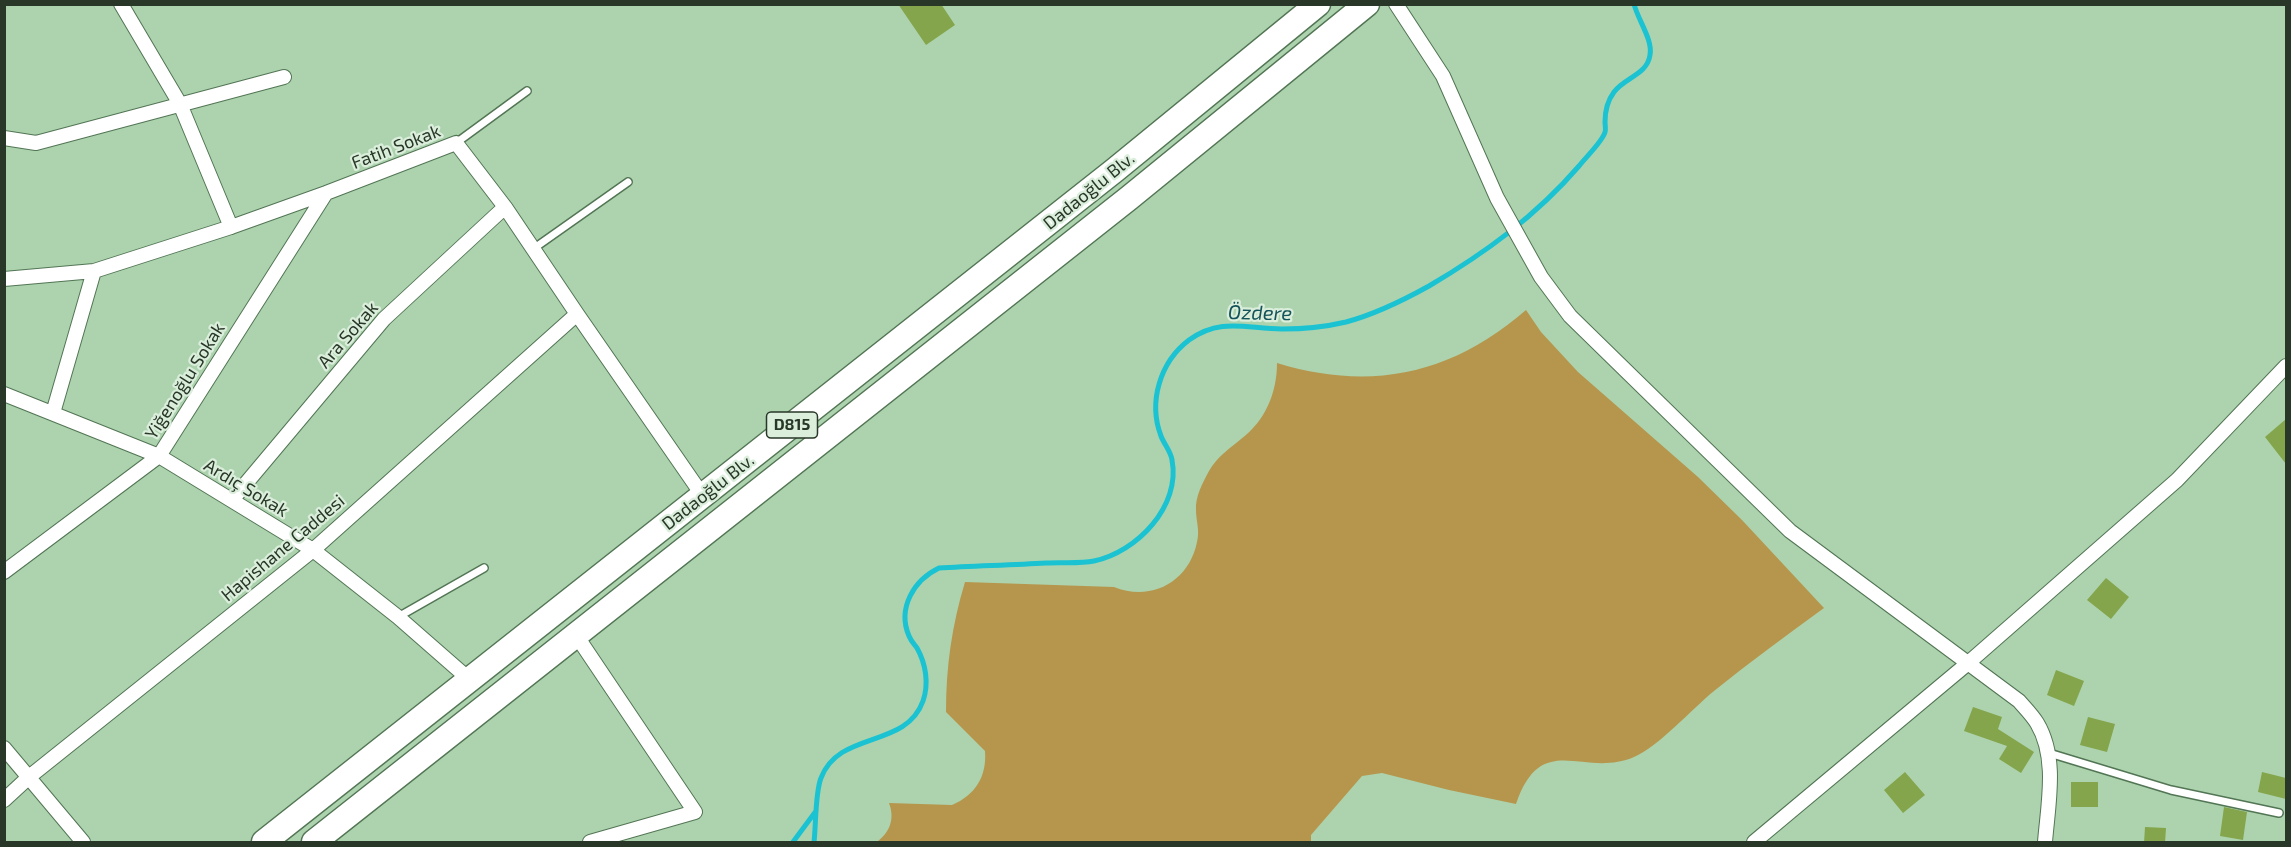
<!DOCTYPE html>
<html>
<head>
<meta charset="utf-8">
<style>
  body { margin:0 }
  #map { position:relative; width:2291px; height:847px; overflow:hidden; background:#acd3ae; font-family:"Exo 2",sans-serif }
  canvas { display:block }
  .frame { position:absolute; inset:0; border:6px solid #283728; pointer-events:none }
</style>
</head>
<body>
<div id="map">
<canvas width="2291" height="847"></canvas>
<div class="frame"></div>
</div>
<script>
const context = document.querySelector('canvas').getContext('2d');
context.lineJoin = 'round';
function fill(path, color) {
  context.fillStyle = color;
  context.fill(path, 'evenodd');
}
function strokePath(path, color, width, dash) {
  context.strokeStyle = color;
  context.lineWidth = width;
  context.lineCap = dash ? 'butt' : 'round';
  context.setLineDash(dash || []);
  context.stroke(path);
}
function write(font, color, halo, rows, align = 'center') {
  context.font = font + ' "Exo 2",sans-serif';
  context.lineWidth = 4.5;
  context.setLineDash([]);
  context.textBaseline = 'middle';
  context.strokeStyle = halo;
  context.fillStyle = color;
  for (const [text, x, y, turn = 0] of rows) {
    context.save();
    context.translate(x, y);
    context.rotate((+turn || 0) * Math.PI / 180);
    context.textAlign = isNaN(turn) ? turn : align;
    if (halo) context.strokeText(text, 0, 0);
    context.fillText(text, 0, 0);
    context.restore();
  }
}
fill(new Path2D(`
  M1526 310 1541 332 1578 372 1698 477 1742 520 1824 608C1787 635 1750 662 1714 691 1692 709 1658 747 1634 757 1583 779 1542 729 1516 804L1449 790 1382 773 1362 776 1311 835V842H877C890 832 895 819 889 803L952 805C975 795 987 777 985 751L946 712C946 666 952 625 965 582L1114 587C1151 602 1189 582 1197 542 1200 530 1196 521 1196 510 1195 497 1203 482 1209 471 1217 457 1229 449 1241 439 1265 421 1277 393 1277 363 1372 392 1452 374 1526 310Z`), '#b6964d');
strokePath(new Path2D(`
  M793 842 816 811
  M814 842C816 826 815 793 821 778 839 730 906 749 923 701 929 684 926 664 917 648 914 644 911 641 909 636 897 608 914 580 939 568 975 566 1011 565 1046 563 1062 562 1079 564 1094 561 1137 552 1181 506 1172 460 1171 452 1164 444 1161 436 1148 402 1160 362 1189 340 1221 317 1247 329 1282 329 1303 329 1325 327 1346 322 1376 314 1402 301 1429 286 1485 253 1536 216 1579 166 1585 158 1603 141 1605 132 1606 131 1605 124 1605 122 1605 111 1608 100 1614 92 1625 77 1647 75 1650 55 1653 40 1638 20 1634 4`), '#1bc2d2', 5);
fill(new Path2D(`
  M898 4H941L955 25 926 45Z
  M2286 419V464L2265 437Z
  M2106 578 2129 597 2111 619 2087 600Z
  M2056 670 2084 681 2074 706 2047 695Z
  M1973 707 2002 717 1998 729 2034 752 2021 773 1999 759 2007 746 1964 731Z
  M2088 717 2115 724 2107 752 2080 745Z
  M1905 772 1925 795 1903 813 1884 790Z
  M2262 772 2286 778V799L2258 792Z
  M2071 782H2098V807H2071Z
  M2224 807 2247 812 2243 840 2220 836Z
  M2145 827 2166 828 2165 843H2144Z`), '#84a54b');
const lane = new Path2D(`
  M456 143 527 91
  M533 249 628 182
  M398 617 484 568
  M2049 753 2171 790 2279 813`);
const street = new Path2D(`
  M121 4 180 104 231 227
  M1396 4 1443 76 1497 198 1541 277 1570 316 1790 531 2019 701C2025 708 2032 715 2037 723 2058 758 2048 804 2045 842
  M4 138 36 143 284 77
  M4 279 94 271 231 227 326 193 456 143 505 207 577 314 703 496
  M4 394 159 456 313 550 398 617 470 680
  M53 413 94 271
  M232 500 384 319 505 207
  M4 572 159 456 326 193
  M576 635 695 812 590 842
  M4 748 83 842
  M4 800 29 777 313 550 577 314
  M1754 842 1967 664 2177 480 2286 366`);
const highway = new Path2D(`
  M264 842 1115 170 1318 4
  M314 842 1129 198 1367 4`);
strokePath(lane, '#527554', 10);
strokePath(street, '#527554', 16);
strokePath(highway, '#527554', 27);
strokePath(lane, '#fff', 7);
strokePath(street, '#fff', 14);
strokePath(highway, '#fff', 24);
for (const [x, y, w] of [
  [792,425,51]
]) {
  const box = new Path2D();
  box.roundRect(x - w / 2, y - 13, w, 26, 4.5);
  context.fillStyle = '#daeedb';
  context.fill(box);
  strokePath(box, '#283728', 1.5);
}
write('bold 16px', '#283728', null, [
  ["D815",792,425]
]);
write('18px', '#283728', '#daeedb', [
  ["Fatih Sokak",396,147,-21],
  ["Dadaoğlu Blv.",1089,191,-39],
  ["Ara Sokak",348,335,-49],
  ["Yiğenoğlu Sokak",185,381,-58],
  ["Ardıç Sokak",246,488,31],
  ["Dadaoğlu Blv.",708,492,-38],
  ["Hapishane Caddesi",283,548,-40]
]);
write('italic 20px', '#15535a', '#daeedb', [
  ["Özdere",1260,313,1]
]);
</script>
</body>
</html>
